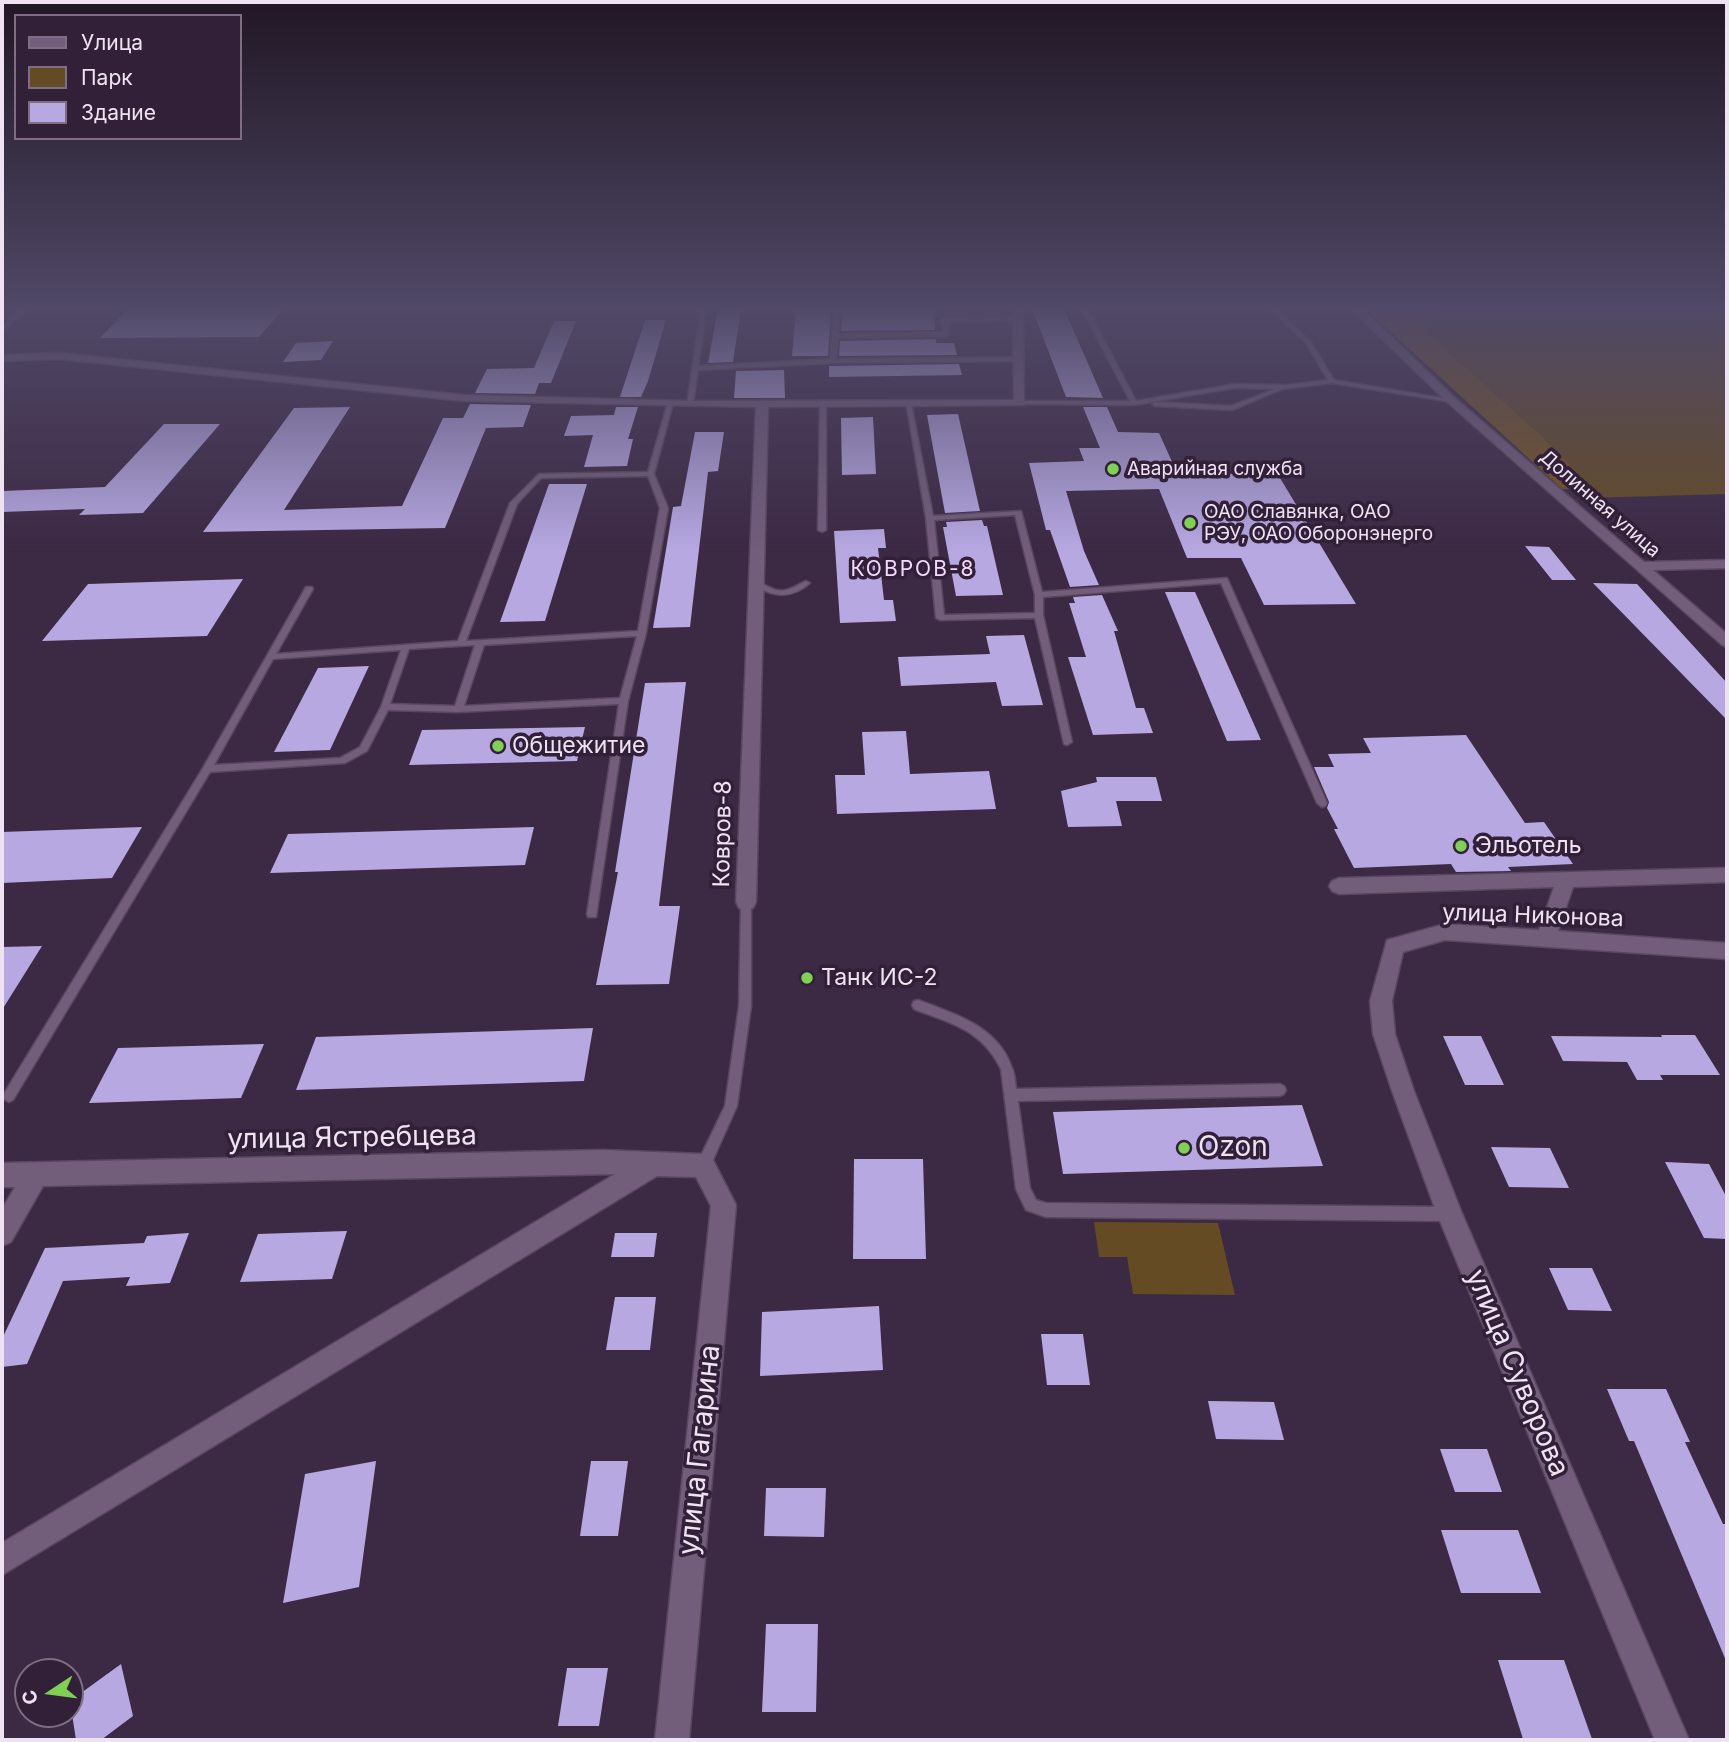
<!DOCTYPE html>
<html>
<head>
<meta charset="utf-8">
<style>
  body { margin:0 }
  #map { position:relative; width:1729px; height:1742px; overflow:hidden; background:#3c2944; font-family:Inter,sans-serif }
  canvas { display:block }
  .frame { position:absolute; inset:0; border:4px solid #eee2f3; pointer-events:none }
  .legend { position:absolute; left:14px; top:14px; width:228px; height:126px; box-sizing:border-box; background:#322039; border:2px solid #7d6e83; margin:0; padding:9px 12px; list-style:none; font-size:21px; color:#eee2f3 }
  .legend li { display:flex; align-items:center; gap:14px; height:35px }
  .legend b { width:35px; border:2px solid #7d6e83 }
  .north { position:absolute; left:14px; top:1658px; width:70px; height:70px; box-sizing:border-box; background:#322039; border:2px solid #7d6e83; border-radius:50%; rotate:257deg; font-size:19px; font-weight:700; line-height:28px; text-align:center; color:#eee2f3 }
  .north::after { content:''; display:block; margin:auto; width:24px; height:32px; background:#7ed153; clip-path:polygon(50% 0,100% 100%,50% 72%,0 100%) }
</style>
</head>
<body>
<div id="map">
<canvas width="1729" height="1742"></canvas>
<div class="frame"></div>
<ul class="legend">
<li><b style="height:9px;background:#725d7b"></b>Улица</li>
<li><b style="height:19px;background:#654b23"></b>Парк</li>
<li><b style="height:19px;background:#b7a8e2"></b>Здание</li>
</ul>
<div class="north">С</div>
</div>
<script>
const context = document.querySelector('canvas').getContext('2d');
context.lineJoin = 'round';
function fill(path, color) {
  context.fillStyle = color;
  context.fill(path, 'evenodd');
}
function strokePath(path, color, width, dash) {
  context.strokeStyle = color;
  context.lineWidth = width;
  context.lineCap = dash ? 'butt' : 'round';
  context.setLineDash(dash || []);
  context.stroke(path);
}
function write(font, color, halo, rows, align = 'center') {
  context.font = font + ' Inter,sans-serif';
  context.lineWidth = 7;
  context.setLineDash([]);
  context.textBaseline = 'middle';
  context.strokeStyle = halo;
  context.fillStyle = color;
  for (const [text, x, y, turn = 0] of rows) {
    context.save();
    context.translate(x, y);
    context.rotate((+turn || 0) * Math.PI / 180);
    context.textAlign = isNaN(turn) ? turn : align;
    if (halo) context.strokeText(text, 0, 0);
    context.fillText(text, 0, 0);
    context.restore();
  }
}
fill(new Path2D(`
  M1385 308H1727V494L1589 498Z
  M1094 1222 1218 1223 1235 1295 1133 1294 1127 1257H1099Z`), '#654b23');
fill(new Path2D(`
  M1365 308H1452L1424 316 1423 321 1434 340 1538 433 1576 471 1583 490 1562 489Z`), '#76551e');
fill(new Path2D(`
  M129 308H284L259 337 100 338Z
  M718 308H741L733 362 708 363Z
  M796 308H831L828 356H792Z
  M843 308H933L935 330 841 331Z
  M1033 311H1065L1103 398 1066 397Z
  M645 320H666L648 381 641 397H620Z
  M554 321H576L551 383H539L535 394 475 393 487 369 534 368Z
  M936 339V343H954L957 355 839 356 840 341Z
  M333 341 321 360 283 362 296 343Z
  M959 364 962 375 829 377V366Z
  M784 370 785 398H734L736 371Z
  M470 404 531 405 523 427 486 428 445 528 203 532 294 408 350 407 284 510 402 506 443 418H463Z
  M616 407H638L628 439H633L627 466 584 467 593 435 564 436 571 416 614 415Z
  M1083 407H1107L1118 432 1159 433 1178 475 1277 473 1356 604 1264 605 1241 558H1187L1159 489 1066 491 1084 551 1099 585 1070 587 1050 530H1046L1029 463 1084 461 1079 448H1100Z
  M958 414 980 511 945 513 927 415Z
  M873 417 876 474 842 475 841 418Z
  M164 424H220L143 513 79 515 85 509 2 512V491L105 487Z
  M695 432H724L718 471 708 472 690 627 653 628 673 507 681 506Z
  M549 484H587L545 621 500 622Z
  M982 520 984 526H987L1003 595 956 596 943 527H947L946 522Z
  M884 529 886 548H878L884 600H893L896 621 840 623 834 531Z
  M1525 546 1549 547 1576 580H1552Z
  M243 579 207 636 42 641 88 584Z
  M1593 583 1637 584 1727 683V720Z
  M1165 592H1195L1261 740 1227 741Z
  M1102 595 1118 631H1114L1136 708H1144L1153 733 1093 735 1068 657H1086L1069 603H1075L1073 597Z
  M1024 635 1043 705 1002 706 996 682 901 686 898 657 990 654 986 636Z
  M369 666 330 750 274 752 318 668Z
  M686 682 659 906H680L669 984 596 985 618 872H615L645 683Z
  M585 727 577 761 409 765 422 730Z
  M906 731 910 774 989 771 996 809 837 814 835 775H865L862 732Z
  M1466 735 1525 823 1544 822 1573 864 1508 867 1511 871 1456 872 1451 864 1354 868 1334 829H1338L1327 808 1329 802 1314 767H1334L1328 754 1371 753 1363 738Z
  M1096 777H1156L1162 801H1116L1122 826 1068 827 1061 791 1097 782Z
  M142 827 112 878 2 883V832Z
  M534 827 525 865 270 873 288 834Z
  M42 946 2 1010V947Z
  M593 1028 584 1081 296 1090 316 1037Z
  M1661 1035H1695L1720 1075H1660L1663 1080H1637L1627 1062 1563 1061 1551 1036 1662 1037Z
  M1443 1036H1481L1504 1085H1465Z
  M264 1044 241 1098 89 1103 118 1048Z
  M1302 1105 1323 1166 1063 1174 1053 1112Z
  M1491 1147 1550 1148 1569 1188 1509 1187Z
  M854 1159H923L926 1259H853Z
  M1665 1162 1709 1164 1727 1198V1239L1704 1238Z
  M347 1231 332 1279 240 1282 258 1234Z
  M189 1233 170 1283 126 1286 130 1277 63 1281 27 1364 2 1367V1339L45 1248 144 1243 147 1236Z
  M615 1233H657L654 1257H611Z
  M1549 1268H1592L1612 1311 1568 1310Z
  M615 1297H656L650 1350H606Z
  M879 1306 883 1370 760 1376 762 1312Z
  M1041 1334H1083L1090 1385H1047Z
  M1607 1389H1666L1690 1442H1685L1723 1524H1727V1663L1634 1441H1629Z
  M1208 1401 1274 1402 1284 1440 1216 1439Z
  M1440 1449H1487L1502 1492H1455Z
  M376 1461 359 1587 283 1603 305 1474Z
  M591 1461H628L618 1536H580Z
  M766 1488H826L824 1537 764 1536Z
  M1441 1530H1518L1541 1593H1461Z
  M766 1624H818L816 1712H762Z
  M1498 1660H1564L1592 1739H1523Z
  M121 1664 133 1716 101 1740H76L70 1701Z
  M567 1668H608L599 1726H558Z`), '#b7a8e2');
const service = new Path2D(`
  M23 308H29L2 331V326Z
  M701 308H707L698 366 830 359 834 308H840L838 334 944 332 941 320 944 318 1020 317 1023 319 1020 321 947 322 950 334 947 336 838 338 836 359 1021 357 1024 359 1021 361 833 363 698 370 693 404 690 406 687 404Z
  M1080 308H1085L1093 319 1136 401 1235 384 1285 385 1328 380 1306 343 1269 308H1274L1310 341 1334 380 1454 400 1451 402 1332 383 1282 389 1232 410 1155 406 1152 404 1155 402 1231 406 1275 389 1235 388 1134 405 1018 404V402L1020 401H1130L1087 319Z
  M668 402 673 403 654 474 668 508 646 633 628 701 596 917H588L587 914 619 704 458 712 388 710 367 751 345 763 210 772 13 1100 9 1102 5 1100 3 1096 5 1092 203 768 306 587H312L313 589 276 654 458 641 510 503 539 474 648 472ZM648 476 660 508 638 631 466 641 517 504 541 478ZM637 636 620 698 464 706 484 645ZM475 645 455 706 390 704 409 649ZM401 650 381 707 360 747 340 758 214 765 273 659Z
  M823 402 826 404V530L822 532 818 530 820 404Z
  M906 402 911 403 933 516 1021 511 1042 592 1227 578 1327 803 1325 806 1322 807 1317 803 1221 583 1043 597V615L1072 742 1067 745 1064 744 1035 618 940 620 936 618 926 518ZM1015 515 1035 595V613L944 615 934 520Z
  M754 581C762 582 764 585 771 588 785 595 794 586 806 581L810 583C792 599 774 598 754 585Z
  M746 898 750 899 751 902V1006L737 1106 708 1171 703 1172 698 1171 696 1166 725 1106 739 1006 741 902 742 899Z
  M918 1000C955 1014 998 1026 1012 1068 1015 1074 1015 1082 1016 1089L1280 1084 1284 1086 1286 1090 1284 1094 1280 1096 1018 1101 1030 1188 1036 1200 1046 1203 1450 1207 1455 1209 1457 1214 1455 1219 1450 1221 1046 1217 1026 1210 1016 1189 1001 1069C981 1029 952 1024 914 1009L912 1005 914 1001Z`);
const minor = new Path2D(`
  M1013 308H1023L1024 405 768 407 756 902 753 908 746 910 739 908 736 902 756 407 464 401 59 359 2 361V355L59 353 464 395 690 401 1014 400Z
  M1350 308H1361L1455 398 1644 562 1727 560V568L1653 570 1727 634V647L1722 645 1447 402Z
  M1727 868V882L1573 887 1558 931 1727 943V959L1445 940 1403 952 1392 1001 1395 1034 1414 1091 1461 1211 1689 1740H1655L1437 1214 1392 1091 1373 1034 1370 1001 1387 940 1445 924 1539 930 1554 887 1339 894 1332 891 1329 886 1332 881 1339 878Z
  M603 1150 703 1154 712 1158 736 1205 689 1740H655L711 1206 696 1177 657 1176 2 1575V1543L615 1174 43 1186 11 1242 2 1246V1209L15 1187H2V1163Z`);
strokePath(service, '#58475e', 3);
strokePath(minor, '#58475e', 3);
fill(service, '#725d7b');
fill(minor, '#725d7b');
const sky = context.createLinearGradient(0, 0, 0, 552);
sky.addColorStop(0, '#211725');
sky.addColorStop(0.56, '#504967');
sky.addColorStop(1, '#50496700');
context.fillStyle = sky;
context.fillRect(0, 0, 1729, 552);
for (const [x, y, r, color] of [
  [1113,469,7,"#7ed153"],
  [1190,523,7,"#7ed153"],
  [498,746,7,"#7ed153"],
  [1461,846,7,"#7ed153"],
  [807,978,7,"#7ed153"],
  [1184,1148,7,"#7ed153"]
]) {
  const dot = new Path2D();
  dot.arc(x, y, r, 0, 2 * Math.PI);
  context.fillStyle = color;
  context.fill(dot);
  strokePath(dot, '#322039', 2.5);
}
write('19px', '#eee2f3', '#322039', [
  ["Аварийная служба",1127,469],
  ["ОАО Славянка, ОАО",1204,512],
  ["РЭУ, ОАО Оборонэнерго",1204,534]
], 'left');
write('19px', '#eee2f3', '#322039', [
  ["Долинная улица",1600,504,41]
]);
context.letterSpacing = '2px';
write('21px', '#f3dafc', '#322039', [
  ["КОВРОВ-8",913,570]
]);
context.letterSpacing = '0px';
write('23px', '#eee2f3', '#322039', [
  ["Общежитие",512,746],
  ["Эльотель",1475,846],
  ["Танк ИС-2",821,978]
], 'left');
write('23px', '#eee2f3', '#322039', [
  ["Ковров-8",723,834,-89],
  ["улица Никонова",1533,916,2]
]);
write('28px', '#eee2f3', '#322039', [
  ["улица Ястребцева",352,1138,-1],
  ["улица Суворова",1517,1373,67],
  ["улица Гагарина",700,1450,-84]
]);
write('28px', '#eee2f3', '#322039', [
  ["Ozon",1198,1148]
], 'left');
</script>
</body>
</html>
